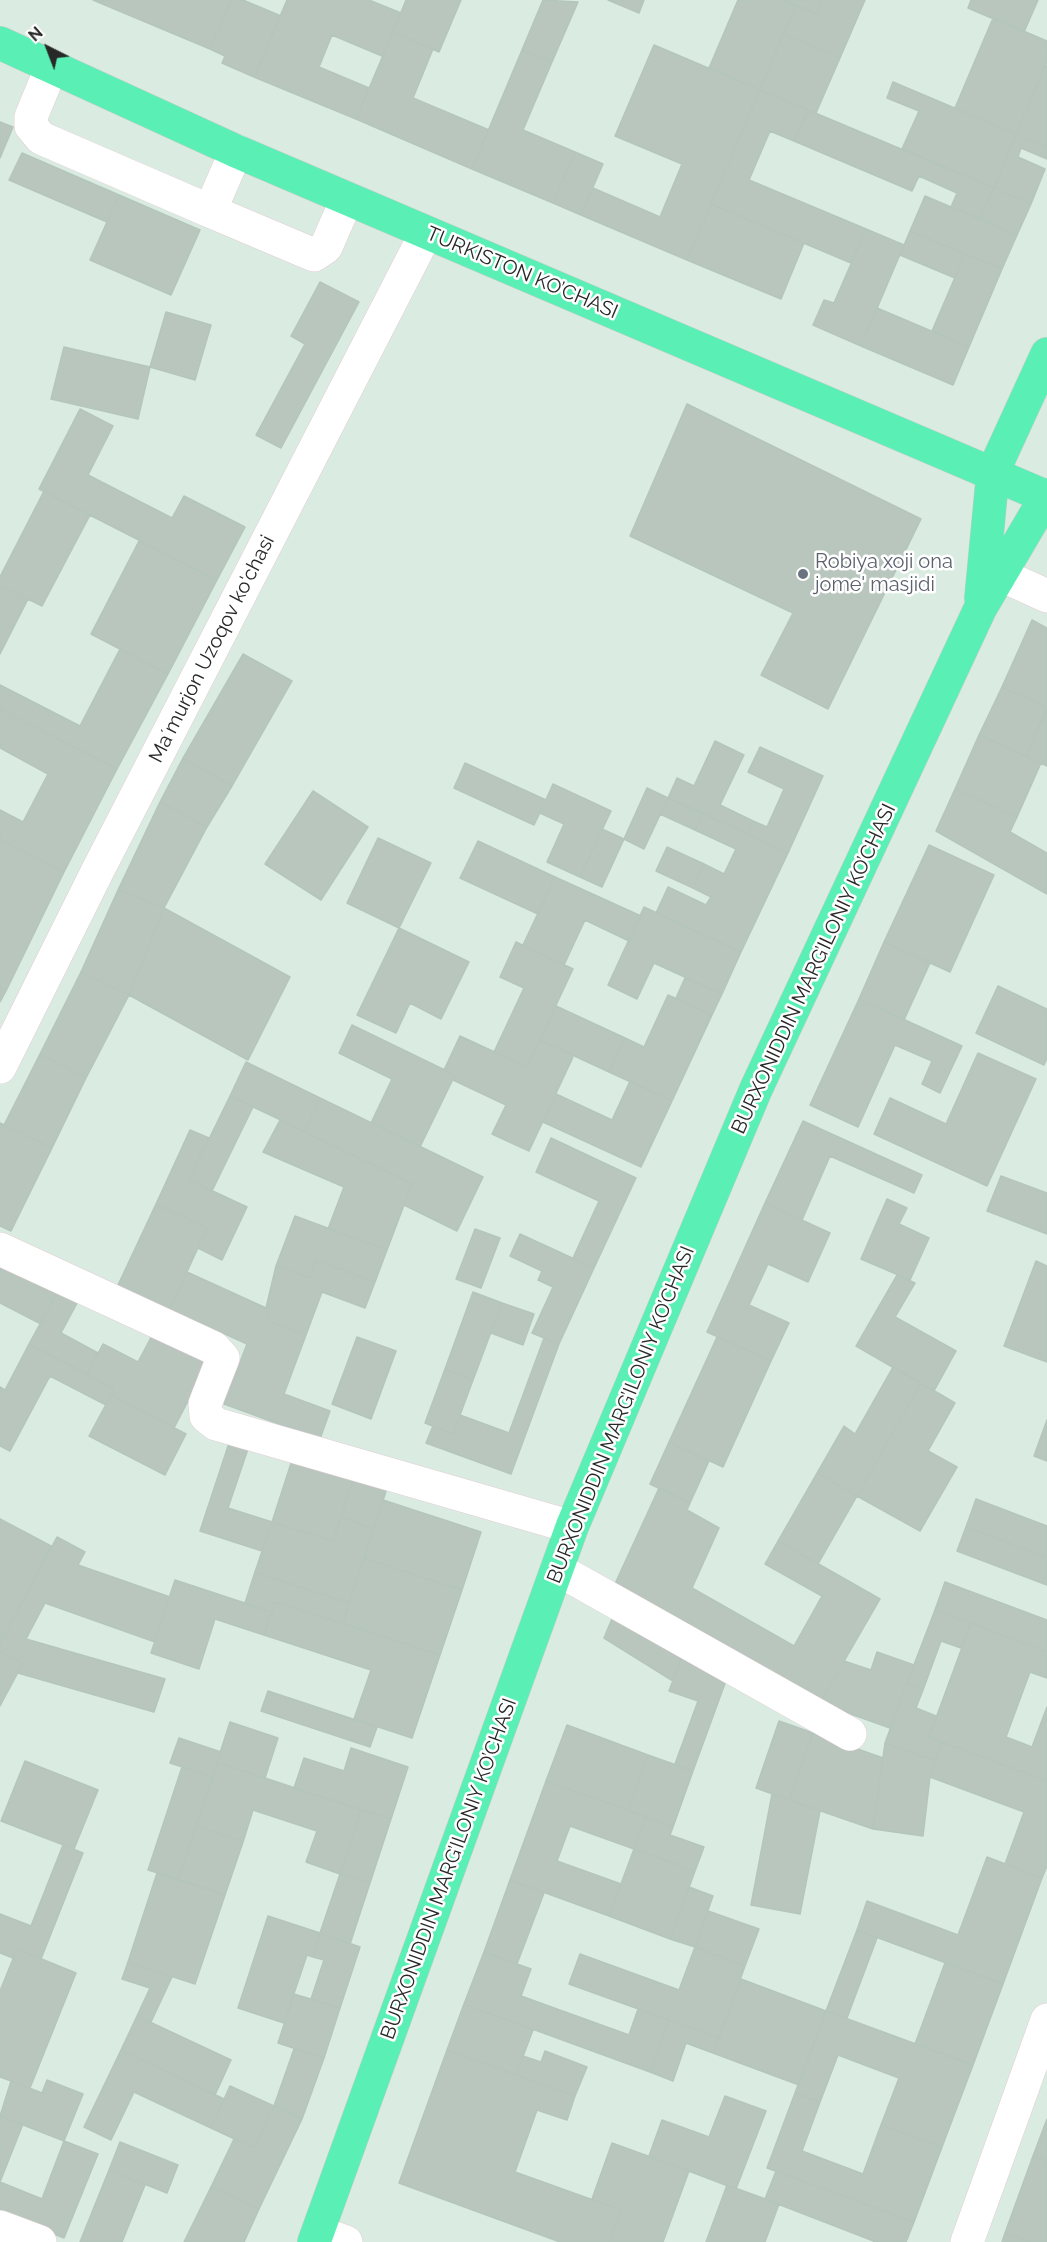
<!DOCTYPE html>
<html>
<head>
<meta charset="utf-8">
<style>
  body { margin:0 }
  #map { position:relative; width:1047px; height:2242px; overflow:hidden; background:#daebe1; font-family:Raleway,sans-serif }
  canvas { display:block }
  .north { position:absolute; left:18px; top:18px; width:60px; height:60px; -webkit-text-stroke:4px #fff; paint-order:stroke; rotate:318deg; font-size:16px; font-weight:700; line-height:24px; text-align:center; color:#282828 }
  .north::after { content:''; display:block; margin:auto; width:21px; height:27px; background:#282828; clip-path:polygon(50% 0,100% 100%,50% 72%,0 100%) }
</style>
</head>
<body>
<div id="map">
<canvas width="1047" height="2242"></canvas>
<div class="north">N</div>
</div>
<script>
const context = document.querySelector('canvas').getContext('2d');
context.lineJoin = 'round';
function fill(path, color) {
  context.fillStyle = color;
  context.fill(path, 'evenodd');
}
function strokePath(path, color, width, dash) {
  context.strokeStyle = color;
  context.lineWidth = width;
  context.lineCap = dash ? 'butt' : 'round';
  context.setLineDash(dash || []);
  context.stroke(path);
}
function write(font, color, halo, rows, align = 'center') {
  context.font = font + ' Raleway,sans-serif';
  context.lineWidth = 5;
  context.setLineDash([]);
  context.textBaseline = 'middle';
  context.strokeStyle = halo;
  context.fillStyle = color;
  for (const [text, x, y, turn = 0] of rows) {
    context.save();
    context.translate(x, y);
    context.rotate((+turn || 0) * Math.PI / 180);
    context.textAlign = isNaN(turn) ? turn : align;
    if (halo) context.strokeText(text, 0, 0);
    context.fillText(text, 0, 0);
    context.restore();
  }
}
const building = new Path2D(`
  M93 0H229L231 1 210 49Z
  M243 0 281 16 254 77 222 63 225 56 210 49 231 0Z
  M287 0H369L401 13 382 56 332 35 319 67 369 88 356 119 254 77Z
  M406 0H461L439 52 393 32Z
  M543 0 578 2 552 62 522 50Z
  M608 0H644L639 13Z
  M738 0H783L796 5 760 90 709 68Z
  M783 0H822L816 14Z
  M822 0H865L840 58 783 34 796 5 816 14Z
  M971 0H1038L1024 32 968 8Z
  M993 18 1047 41V62L1016 134 955 108Z
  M393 32 433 49 413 98 489 130 472 169 356 119Z
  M783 34 840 58 816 113 760 90Z
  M654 45 760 90 687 260 581 215 593 188 660 217 682 164 615 136Z
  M522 50 552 62 523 130 575 152 553 203 472 169Z
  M1045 66H1047V147L1016 134Z
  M893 82 1016 134 994 188 902 149 919 111 887 98Z
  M760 90 808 110 794 141 770 131 749 180 866 229 851 263 711 204Z
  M808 110 994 188 980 219 951 207 957 193 919 176 912 191 794 141Z
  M0 122 13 127 0 158Z
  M1016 134 1047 147V159L1021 148 1018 157 1045 169 1031 204 994 188Z
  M575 152 603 164 581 215 553 203Z
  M22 153 119 195 107 222 9 180Z
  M994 188 1031 204 1017 235 980 219Z
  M119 195 200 230 171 295 90 260Z
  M925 196 1017 235 1002 269 910 231Z
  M711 204 804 243 781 299 687 260Z
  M866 229 904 245 861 346 813 325 824 300 834 303Z
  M910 231 965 254 955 278 900 255Z
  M965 254 1002 269 969 347 932 331Z
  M320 282 359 302 281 448 256 435 305 344 291 336Z
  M877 308 969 347 953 385 861 346Z
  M166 312 211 325 195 380 150 367Z
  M64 347 150 367 138 419 51 399Z
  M687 404 921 519 828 709 761 675 793 613 630 536Z
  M80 409 113 426 88 475 172 518 184 496 245 527 217 580 39 489Z
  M44 491 90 515 42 606 0 585V577Z
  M139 541 217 580 168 674 91 634Z
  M0 585 28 599 0 654Z
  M1032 620 1047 628V707L1002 687Z
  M120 649 168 674 117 769 0 709V685L80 726Z
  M243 654 292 681 232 786 183 758Z
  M1002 687 1047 707 1026 756 979 735Z
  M0 709 117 769 64 872 0 839V810L23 822 48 774 0 748Z
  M1047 710V766L1026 756Z
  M979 735 1041 763 1017 817 955 789Z
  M715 741 744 755 720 805 753 821 748 834 668 798 677 778 694 786Z
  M760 747 823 776 788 853 748 834 753 821 767 827 784 789 748 772Z
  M183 758 232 786 207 827 160 802Z
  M465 763 546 800 534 825 454 788Z
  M553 784 611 811 580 877 547 862 564 824 540 813Z
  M647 788 668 798 644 849 624 839Z
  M955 789 1017 817 1010 832 1047 853V894L936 831Z
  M313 791 368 827 321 900 265 864Z
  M668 798 703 813 695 830 660 814Z
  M160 802 207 827 164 908 118 890Z
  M703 813 788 853 741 952 656 913 668 887 706 905 711 897 693 888 704 864 724 874 736 849 695 830Z
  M602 829 624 839 602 887 580 877Z
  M378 838 431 863 399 928 347 903Z
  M0 839 64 872 6 991 0 988Z
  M478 841 555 877 538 914 460 878Z
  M929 845 994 875 950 972 884 942Z
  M667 847 704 864 693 888 656 871Z
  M555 877 641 916 629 941 585 920 564 965 523 945Z
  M118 890 164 908 129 995 81 972Z
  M644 907 741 952 722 994 654 963 637 999 608 985Z
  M164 908 290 977 248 1060 129 995Z
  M399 928 469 962 441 1019 410 1003 396 1033 357 1015Z
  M516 942 573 969 527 1067 494 1052 524 988 500 977Z
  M884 942 930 963 904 1020 859 999Z
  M81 972 129 995 86 1078 40 1054Z
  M685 978 722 994 712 1015 676 998Z
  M998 986 1047 1009V1058L1044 1065 976 1033Z
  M0 988 6 991 0 1002Z
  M668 995 712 1015 672 1101 609 1072 625 1038 644 1047Z
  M859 999 962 1046 940 1093 922 1084 932 1061 895 1045 858 1127 810 1105Z
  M556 1006 625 1038 609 1072 540 1040Z
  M352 1025 455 1075 420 1147 371 1123 392 1079 339 1053Z
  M460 1036 527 1067 540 1040 574 1055 529 1151 492 1134 506 1105 453 1080 455 1075 444 1070Z
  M978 1053 1036 1079 987 1186 874 1134 890 1098 946 1124Z
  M40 1054 86 1078 52 1148 4 1125Z
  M246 1062 320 1098 304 1131 230 1096Z
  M630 1081 672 1101 641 1167 543 1122 556 1094 612 1120Z
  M230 1096 253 1107 212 1191 189 1180Z
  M320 1098 483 1177 457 1231 404 1205 412 1184 304 1131Z
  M280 1120 412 1184 387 1250 328 1229 344 1187 263 1152Z
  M803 1121 922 1175 914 1193 830 1156 802 1220 765 1203Z
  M0 1123 52 1148 11 1231 0 1226Z
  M190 1130 209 1138 189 1180 247 1207 222 1260 198 1248 207 1228 156 1204Z
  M551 1138 636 1178 594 1268 573 1258 599 1201 536 1172Z
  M1001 1176 1047 1193V1234L987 1211Z
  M887 1199 907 1208 899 1224 929 1238 910 1280 861 1259Z
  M765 1203 830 1233 808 1282 768 1264 749 1305 789 1323 771 1361 707 1332Z
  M156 1204 207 1228 170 1309 118 1285Z
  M295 1216 387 1250 375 1282 316 1260 310 1278 276 1266Z
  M475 1229 500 1238 481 1288 456 1279Z
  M520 1234 594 1268 559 1344 532 1333 553 1287 538 1280 542 1271 510 1256Z
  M316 1260 375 1282 365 1308 322 1292 306 1335 271 1322 266 1308 276 1266 310 1278Z
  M1036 1261 1047 1266V1362L1004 1346Z
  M0 1264 56 1294 41 1324 0 1303Z
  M187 1272 266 1308 271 1322 306 1335 284 1394 330 1411 320 1439 224 1404 247 1344 170 1309Z
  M897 1275 915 1283 895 1317 956 1351 934 1391 856 1346Z
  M63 1282 83 1292 61 1333 98 1353 87 1374 29 1344Z
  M473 1292 502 1303 473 1380 445 1369Z
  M502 1303 534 1314 523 1345 491 1333Z
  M157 1326 212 1355 174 1428 111 1395 114 1389 87 1374 103 1344 138 1362Z
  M357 1337 396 1351 371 1419 332 1404Z
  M717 1337 771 1361 723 1467 669 1442Z
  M544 1338 559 1344 511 1474 426 1443 433 1426 453 1434 460 1415 509 1433Z
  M29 1344 114 1389 106 1405 50 1376 10 1451 0 1446V1387L5 1390Z
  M893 1367 921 1383 857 1496 817 1473 844 1426 855 1434Z
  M445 1369 473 1380 453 1434 425 1423Z
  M921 1383 955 1403 928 1451 957 1467 920 1531 857 1496Z
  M111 1395 186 1434 165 1475 89 1436Z
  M1047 1420V1461L1034 1456Z
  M232 1434 251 1440 228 1508 272 1522 262 1551 200 1531Z
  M669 1442 709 1461 690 1503 650 1484Z
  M294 1454 355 1474 333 1541 272 1522Z
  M817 1473 857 1496 818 1564 778 1541Z
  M355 1474 388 1485 374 1529 341 1517Z
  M659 1488 690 1503 687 1510 719 1528 692 1588 794 1646 822 1596 765 1564 778 1541 880 1599 820 1703 614 1586Z
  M976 1499 1047 1526V1557L966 1527Z
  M383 1500 481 1532 462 1590 364 1558Z
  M341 1517 374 1529 349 1603 255 1572 272 1522 333 1541Z
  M0 1519 51 1546 0 1644Z
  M966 1527 1047 1557V1585L957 1551Z
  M57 1537 85 1552 78 1565 170 1597 155 1642 45 1603 26 1639 165 1679 154 1712 18 1673 23 1663 0 1651V1644Z
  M364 1558 462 1590 440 1655 343 1623Z
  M255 1572 349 1603 343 1623 275 1602 272 1612 245 1603Z
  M175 1580 272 1612 264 1635 215 1619 199 1669 151 1653Z
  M945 1582 1047 1620V1652L935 1610Z
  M275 1602 440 1655 412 1738 354 1719 371 1670 264 1635Z
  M616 1609 684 1651 673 1681 604 1638Z
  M935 1610 971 1623 961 1648 941 1641 923 1690 907 1683Z
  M971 1623 1047 1652V1678L1030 1672 1006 1737 1032 1747 1047 1707V1781L929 1737Z
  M0 1651 23 1663 0 1706Z
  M684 1651 727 1678 693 1771 675 1764 698 1701 669 1691Z
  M877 1652 914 1665 890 1728 820 1703 844 1661 871 1670Z
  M907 1683 923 1690 916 1708 936 1716 929 1737 942 1742 936 1761 885 1743Z
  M268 1691 377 1727 370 1747 261 1711Z
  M779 1721 813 1733 789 1800 756 1788Z
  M230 1722 278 1738 265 1778 217 1762Z
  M567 1725 648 1755 628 1810 546 1781Z
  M813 1733 883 1758 873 1829 789 1800Z
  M179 1738 221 1752 213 1777 170 1763Z
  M942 1742 1047 1781V1866L1042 1878 1005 1864 1024 1812 930 1777Z
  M885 1743 936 1761 930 1777 923 1836 873 1829Z
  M351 1748 408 1767 391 1819 294 1788 304 1758 344 1771Z
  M648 1755 693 1771 673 1827 628 1810Z
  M25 1761 98 1790 74 1849 1 1821Z
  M217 1762 361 1810 340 1874 306 1862 317 1831 253 1810 243 1842 196 1826Z
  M182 1767 213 1777 178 1879 148 1870Z
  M546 1781 646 1817 634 1849 570 1826 557 1861 621 1884 609 1916 510 1880Z
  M772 1794 820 1811 800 1914 751 1905Z
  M361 1810 391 1819 370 1883 340 1874Z
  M646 1817 673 1827 670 1835 704 1847 695 1871 634 1849Z
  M196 1826 243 1842 225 1895 178 1879Z
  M63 1845 83 1853 41 1959 17 1949 13 1958 0 1953V1914L31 1926Z
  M634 1849 695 1871 670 1939 609 1916Z
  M987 1857 1042 1878 1003 1984 857 1930 867 1901 958 1935Z
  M157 1873 225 1895 195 1984 128 1962Z
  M340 1874 370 1883 350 1944 320 1933Z
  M510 1880 544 1893 517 1964 484 1952Z
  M689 1887 713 1896 695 1947 670 1939Z
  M708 1911 759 1929 745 1966 695 1947Z
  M268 1916 320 1933 313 1957 307 1955 284 2023 238 2008Z
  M857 1930 877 1938 847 2018 826 2011Z
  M320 1933 360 1947 340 2008 311 1999 324 1960 313 1957Z
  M695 1947 745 1966 719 2038 569 1984 580 1954 679 1990Z
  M17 1949 76 1973 30 2088 0 2077V1991Z
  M484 1952 531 1969 521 1996 629 2035 638 2009 669 2020 650 2072 464 2004Z
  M128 1962 172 1977 151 2022 137 2016 150 1988 122 1979Z
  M945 1963 1003 1984 973 2065 915 2044Z
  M741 1979 826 2011 799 2085 713 2053Z
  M294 1994 340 2008 324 2058 278 2043Z
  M464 2004 533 2030 516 2075 447 2050Z
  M826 2011 973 2065 942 2147 881 2125 899 2078 838 2055 820 2102 795 2093Z
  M137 2016 231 2060 215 2095 121 2050Z
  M669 2020 719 2038 713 2053 686 2043 673 2081 650 2072Z
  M294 2049 324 2058 302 2119 274 2106Z
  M121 2050 224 2099 211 2128 134 2092 111 2140 84 2127Z
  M447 2050 575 2096 567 2120 537 2110 515 2172 621 2210 609 2242H560L399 2183Z
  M545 2051 587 2067 575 2096 516 2075 523 2056 541 2062Z
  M47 2080 83 2094 64 2141 0 2116 11 2081 42 2093Z
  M230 2086 274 2106 254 2148 211 2128Z
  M795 2093 820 2102 802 2151 863 2174 881 2125 942 2147 914 2222 767 2168Z
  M725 2096 766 2111 736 2189 649 2156 662 2120 709 2137Z
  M274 2106 302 2119 259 2209 211 2187 234 2139 254 2148Z
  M0 2116 23 2124 0 2182 42 2199 64 2141 98 2154 64 2238 0 2213Z
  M1047 2119V2161L1033 2156Z
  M120 2142 178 2165 167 2193 109 2170Z
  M612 2143 689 2171 663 2242H609L621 2210 592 2199Z
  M1033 2156 1047 2161V2242H1031L1005 2233Z
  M109 2170 145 2185 122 2242H80Z
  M776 2171 914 2222 906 2242H876L765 2199Z
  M727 2185 779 2204 765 2242H706Z
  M211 2187 259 2209 244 2242H184Z
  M1005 2233 1031 2242H1002Z`);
fill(building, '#b9c6be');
strokePath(building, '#b4c6bc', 1.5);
const minor = new Path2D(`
  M52 66 31 117V126L41 138 210 211 236 151
  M210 211 314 255 326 247 347 199
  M1001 575 1047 596
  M0 1067 98 870 426 233
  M0 1249 214 1348 223 1358 205 1404 206 1416 216 1424 572 1527
  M557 1569 850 1734
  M0 2227 40 2242
  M318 2232 346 2242
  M967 2242 1047 2020`);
const major = new Path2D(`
  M0 43 236 151 1047 497
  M981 598 993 472 1047 354
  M314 2242 572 1527 756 1089 980 609 1047 495`);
strokePath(minor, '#e1cfd5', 34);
strokePath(major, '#cbcbcb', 34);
strokePath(minor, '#fff', 33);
strokePath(major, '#5af0b5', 33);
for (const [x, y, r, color] of [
  [803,574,6,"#6b7280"]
]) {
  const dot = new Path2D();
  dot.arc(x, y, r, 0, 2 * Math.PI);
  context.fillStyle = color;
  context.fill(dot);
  strokePath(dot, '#fff', 2);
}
write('20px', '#282828', '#fff', [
  ["TURKISTON KO’CHASI",522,273,23],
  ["Maʼmurjon Uzoqov ko'chasi",212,649,-63],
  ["BURXONIDDIN MARG’ILONIY KO’CHASI",814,969,-65],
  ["BURXONIDDIN MARG’ILONIY KO’CHASI",621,1415,-68],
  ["BURXONIDDIN MARG’ILONIY KO’CHASI",449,1869,-70]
]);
write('20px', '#5b616d', '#fff', [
  ["Robiya xoji ona",815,562],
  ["jome' masjidi",815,585]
], 'left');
</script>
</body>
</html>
